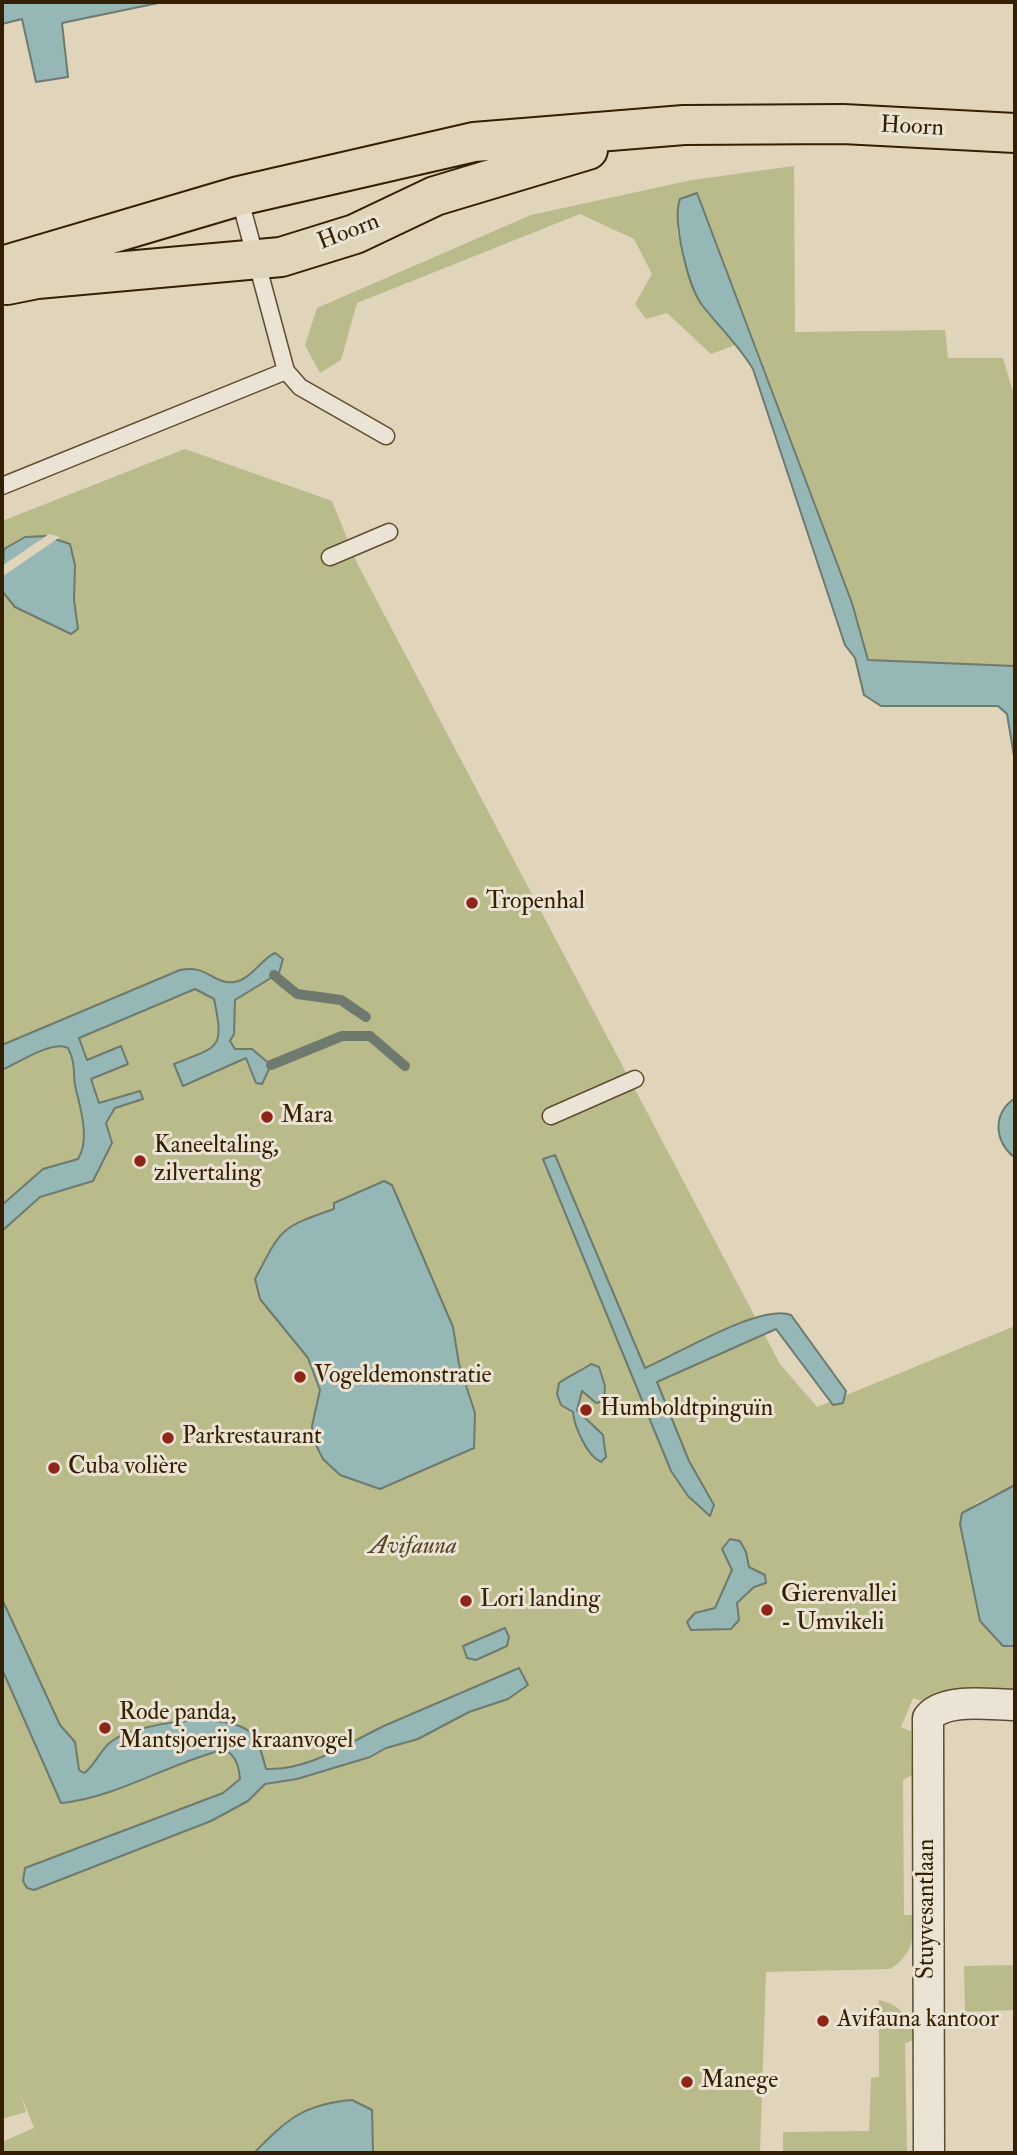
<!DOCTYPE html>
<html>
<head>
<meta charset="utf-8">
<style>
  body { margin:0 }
  #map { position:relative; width:1017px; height:2155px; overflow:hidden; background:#e0d4bb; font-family:"IM FELL Double Pica",serif }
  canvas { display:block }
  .frame { position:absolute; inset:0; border:4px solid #341f01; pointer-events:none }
</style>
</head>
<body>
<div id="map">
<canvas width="1017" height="2155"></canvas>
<div class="frame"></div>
</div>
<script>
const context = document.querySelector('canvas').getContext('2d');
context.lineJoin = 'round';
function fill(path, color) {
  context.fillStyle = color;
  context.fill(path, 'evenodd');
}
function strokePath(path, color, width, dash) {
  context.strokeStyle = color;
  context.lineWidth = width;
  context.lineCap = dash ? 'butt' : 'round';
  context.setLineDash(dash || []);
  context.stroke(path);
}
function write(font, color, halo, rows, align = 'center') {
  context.font = font + ' "IM FELL Double Pica",serif';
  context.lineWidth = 6;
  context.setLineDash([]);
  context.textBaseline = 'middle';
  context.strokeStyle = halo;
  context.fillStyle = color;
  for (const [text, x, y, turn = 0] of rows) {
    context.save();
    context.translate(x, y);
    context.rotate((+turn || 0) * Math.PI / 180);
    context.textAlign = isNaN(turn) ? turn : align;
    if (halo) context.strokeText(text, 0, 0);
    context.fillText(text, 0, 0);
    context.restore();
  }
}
fill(new Path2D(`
  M794 166 795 332 945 330 948 358H1003L1015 399V666L868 660 852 603 751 333 677 208V233L699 302 738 344 711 354 667 313 646 319 635 304 652 274 634 239 580 214 357 303 341 360 320 373 305 345 317 308 531 215 692 180Z
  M185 449 332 501 357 563 780 1364 817 1407 1015 1326V1485L976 1503 960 1524 980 1621 1003 1645 1015 1646V1691L945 1692 922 1701 913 1698 901 1727 911 1731 912 1775 903 1780 904 1915H914C914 1940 912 1955 890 1969L766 1972 760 2153H2V2142L34 2128 21 2095 26 2112 2 2119V521Z
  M1015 1965V2010L965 2012 964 1966Z
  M879 2000C899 2004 913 2019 915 2040L905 2043 907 2153H783V2132L869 2131 871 2078 879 2077Z`), '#b9bb8b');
const water = new Path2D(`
  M2 2H163L62 23 68 77 36 82 22 19 2 24Z
  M697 193 852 603 868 660 1015 666V762L1007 714 998 706H881L864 695 855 658 845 645 753 369C738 344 719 327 702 305 688 287 672 220 680 199Z
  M46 536 70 544 75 565 74 600 78 629 71 634 15 607 2 591 4 549 25 537Z
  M275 953 283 959 279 973 235 1000 234 1034 230 1041 235 1049H252L271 1065 262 1084 256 1083 246 1058 183 1086 174 1064C218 1046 225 1051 214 999L195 989 79 1038 87 1060 121 1046 128 1064 91 1079 99 1103 140 1091 143 1099 115 1108 106 1123 112 1143 93 1181 40 1197 2 1231V1205L43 1169 78 1159C90 1140 81 1110 76 1090 72 1074 77 1066 68 1048 52 1040 18 1063 2 1070V1045L180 970C207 964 214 985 234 982 251 980 262 958 275 953Z
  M1015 1098V1158C994 1141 992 1114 1015 1098Z
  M555 1155 645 1368C676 1355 761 1303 791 1315L846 1391 843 1403 833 1405 776 1329 657 1382 689 1461 714 1505 710 1516 688 1496 671 1471 543 1159Z
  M384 1181 392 1185 453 1327 459 1364 475 1413 474 1448 380 1489 340 1475 323 1459 313 1439 312 1426 320 1390 308 1358 260 1299 255 1279C282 1228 279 1228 334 1209V1203Z
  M591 1364 599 1367 605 1386 604 1401 596 1403 582 1391 577 1410 603 1435 606 1457 601 1462C587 1456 574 1426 573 1412L561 1405 557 1394 559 1383C570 1375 581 1371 591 1364Z
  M1015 1485V1646H1003L980 1621 960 1524 962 1513Z
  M730 1539 740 1541 746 1552 749 1567 765 1575 766 1583 754 1587 737 1603 739 1620 731 1629 691 1630 687 1622 695 1613 715 1608 732 1570 722 1549Z
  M2 1599 60 1725 75 1742 79 1770 84 1773C95 1766 100 1749 112 1741 137 1723 229 1709 252 1734 260 1743 263 1758 266 1769 309 1771 349 1742 386 1725 430 1706 475 1687 519 1668L528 1685 508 1699 469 1712 418 1739 386 1748 370 1757 297 1779 265 1784 248 1801 211 1821 34 1890 27 1888 23 1881 25 1868 223 1793 240 1779C239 1767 236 1752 222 1750 168 1764 115 1798 61 1803L2 1669Z
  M505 1628 509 1637 507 1646 476 1660 467 1658 463 1646Z
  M352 2100 372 2110 373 2153H254C287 2119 304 2104 352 2100Z`);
fill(water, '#95b7b6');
strokePath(water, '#6e7a6e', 2);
fill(new Path2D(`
  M49 534 60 537 2 577V566Z`), '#e0d4bb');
strokePath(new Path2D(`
  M274 975 297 994 341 1000 366 1017
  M271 1065 342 1036H370L405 1066`), '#6e7a6e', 10);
const lane = new Path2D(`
  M286 371 300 387 386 436
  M2 486 286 371 239 196
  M330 557 389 532
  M551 1116 635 1079`);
const street = new Path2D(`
  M929 2153 928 1718C944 1697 991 1705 1015 1705`);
const primary = new Path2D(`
  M2 266 239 196 474 142 684 125 843 124 1015 133
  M7 285 37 279 281 257 355 234 435 196 588 150`);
strokePath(lane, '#5f4c30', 19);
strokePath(street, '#5f4c30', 33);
strokePath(primary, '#341f01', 42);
strokePath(lane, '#ebe3d3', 16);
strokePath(street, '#ebe3d3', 30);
strokePath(primary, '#e0d4bb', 38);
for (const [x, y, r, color] of [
  [472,903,7,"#8f2418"],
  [267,1117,7,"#8f2418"],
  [140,1161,7,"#8f2418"],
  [300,1377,7,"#8f2418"],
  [586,1410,7,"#8f2418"],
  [168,1438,7,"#8f2418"],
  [54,1468,7,"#8f2418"],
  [466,1601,7,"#8f2418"],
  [767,1610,7,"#8f2418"],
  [105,1728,7,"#8f2418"],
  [823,2021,7,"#8f2418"],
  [687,2082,7,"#8f2418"]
]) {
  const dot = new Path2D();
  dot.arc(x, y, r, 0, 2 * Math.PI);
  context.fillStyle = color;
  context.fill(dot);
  strokePath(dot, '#ebe3d3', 2.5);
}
write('24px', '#341f01', '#ebe3d3', [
  ["Hoorn",912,128,3],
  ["Hoorn",349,233,-21],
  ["Stuyvesantlaan",928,1909,-90]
]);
write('24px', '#341f01', '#ebe3d3', [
  ["Tropenhal",486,903],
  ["Mara",281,1117],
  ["Kaneeltaling,",154,1147],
  ["zilvertaling",154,1175],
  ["Vogeldemonstratie",314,1377],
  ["Humboldtpinguïn",600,1410],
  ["Parkrestaurant",182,1438],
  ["Cuba volière",68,1468],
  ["Gierenvallei",781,1596],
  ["- Umvikeli",781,1624],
  ["Lori landing",480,1601],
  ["Rode panda,",119,1714],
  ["Mantsjoerijse kraanvogel",119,1742],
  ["Avifauna kantoor",837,2021],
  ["Manege",701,2082]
], 'left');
write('italic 24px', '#554624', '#ebe3d3', [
  ["Avifauna",413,1548]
]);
</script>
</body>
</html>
